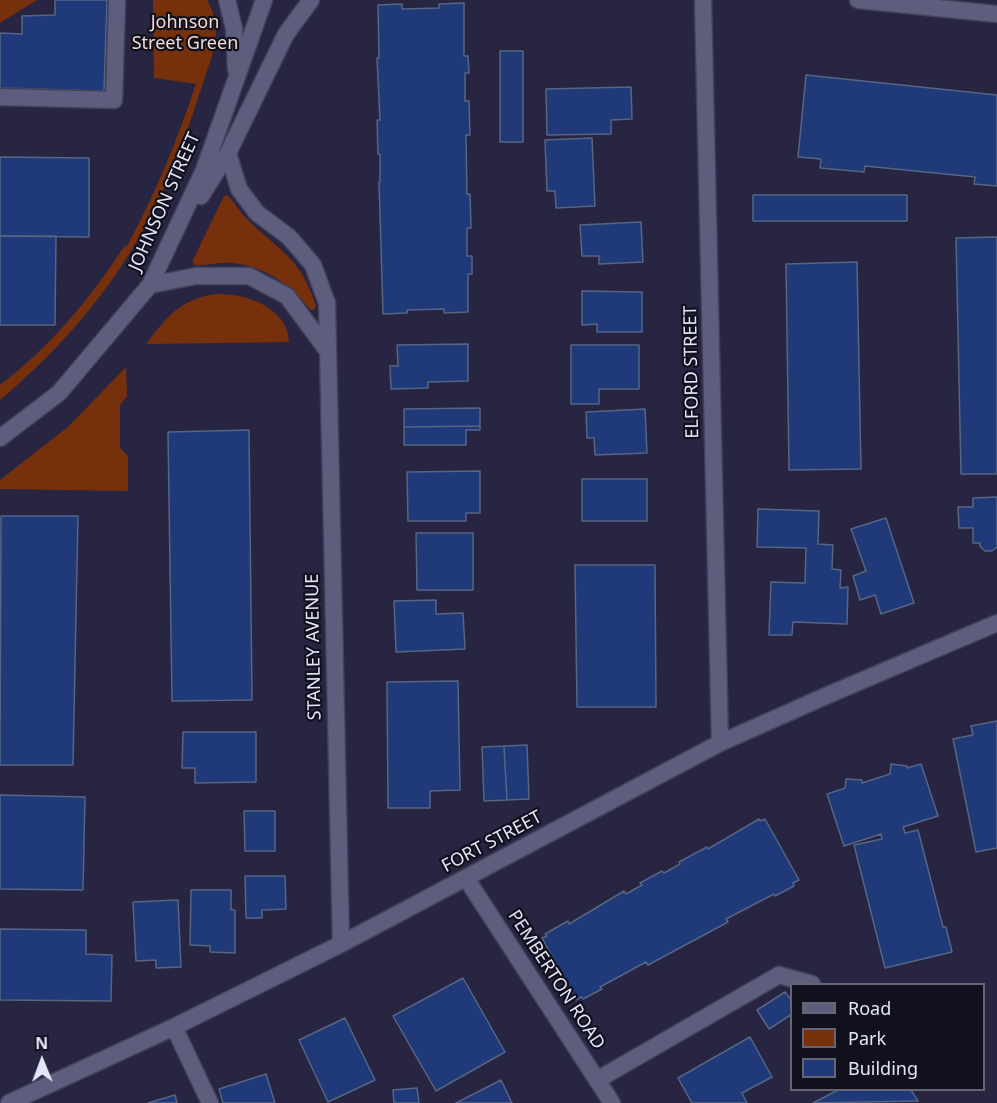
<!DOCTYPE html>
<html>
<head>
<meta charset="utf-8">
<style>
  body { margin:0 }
  #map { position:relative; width:997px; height:1103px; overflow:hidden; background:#272542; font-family:"Noto Sans",sans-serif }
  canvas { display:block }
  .legend { position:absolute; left:790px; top:983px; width:195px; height:108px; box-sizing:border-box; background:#11101d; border:2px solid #666575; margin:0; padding:8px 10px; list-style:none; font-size:18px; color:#e5e5f9 }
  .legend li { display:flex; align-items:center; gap:12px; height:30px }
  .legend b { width:30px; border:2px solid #666575 }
  .north { position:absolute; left:12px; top:1031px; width:60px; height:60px; -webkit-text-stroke:4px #11101d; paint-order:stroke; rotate:359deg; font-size:16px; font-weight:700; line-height:24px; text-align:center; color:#e5e5f9 }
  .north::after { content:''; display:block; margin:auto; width:21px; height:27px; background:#e5e5f9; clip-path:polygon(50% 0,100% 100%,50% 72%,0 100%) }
</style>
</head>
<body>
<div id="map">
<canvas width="997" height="1103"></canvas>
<ul class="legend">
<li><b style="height:8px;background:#5d5d7e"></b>Road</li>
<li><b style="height:16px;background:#76310c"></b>Park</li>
<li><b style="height:16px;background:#203a79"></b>Building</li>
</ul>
<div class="north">N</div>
</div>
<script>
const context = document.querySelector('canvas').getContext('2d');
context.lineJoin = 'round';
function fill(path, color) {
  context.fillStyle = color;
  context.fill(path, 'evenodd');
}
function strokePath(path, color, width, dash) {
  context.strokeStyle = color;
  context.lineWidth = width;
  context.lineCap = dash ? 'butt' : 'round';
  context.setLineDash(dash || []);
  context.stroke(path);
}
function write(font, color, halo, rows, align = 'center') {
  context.font = font + ' "Noto Sans",sans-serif';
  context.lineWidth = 4.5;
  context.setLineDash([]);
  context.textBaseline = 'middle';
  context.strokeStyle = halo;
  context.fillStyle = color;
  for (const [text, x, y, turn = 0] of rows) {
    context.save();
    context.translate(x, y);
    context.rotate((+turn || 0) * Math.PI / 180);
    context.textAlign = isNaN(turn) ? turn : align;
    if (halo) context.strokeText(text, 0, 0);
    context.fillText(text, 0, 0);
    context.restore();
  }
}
fill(new Path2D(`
  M0 0H37L0 23Z
  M153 0H207C217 16 218 35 213 53 197 100 183 149 162 194 124 275 68 343 0 400V385C51 346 90 299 125 245L126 248C155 195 177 141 196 84L154 78Z
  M227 195C234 201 238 210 245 217 279 252 299 254 316 306L314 310H311C291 285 265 266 232 263 219 262 206 266 194 265L193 260 224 196Z
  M216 294C245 293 288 307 289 342L146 344C167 317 180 299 216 294Z
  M126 367 127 396 120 405V448L128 456V491L0 489V480L69 426Z`), '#76310c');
const building = new Path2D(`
  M55 0H107L104 91 0 88V33L22 34V16L55 15Z
  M464 3V56H468L469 73H465V101H469L470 135H466L467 194H470L471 228H467V256H472V274H468V312L444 313V309L407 310V313L383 314 379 182H380V154H378L377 120H380L377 58H379L378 5 402 4V9L439 8V4Z
  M500 51H523V142H500Z
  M806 75 997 95V186L974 184 975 177 865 166 864 172 820 168 821 159 798 157Z
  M631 87 632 119 611 120V134L547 135 546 89Z
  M592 138 595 206 556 208 555 191H547L545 140Z
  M0 157 89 158V237L0 236Z
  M753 195H907V221H753Z
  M641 222 643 262 599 264V256H582L580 225Z
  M0 236H56L55 325H0Z
  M997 237V474H961L956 238Z
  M857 262 861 469 789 470 786 264Z
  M582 291 642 292V332H597V324L582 325Z
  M468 344V381L428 382V388L391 389 390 366H398L397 345Z
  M571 345H639V389H599V404H571Z
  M480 408V426L404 427V409Z
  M645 409 647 453 595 455 594 438H587L586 412Z
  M480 426V430H466V445H404V427Z
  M249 430 252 700 172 701 168 432Z
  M480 471V513H466V521H408L407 472Z
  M582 479H647V521H582Z
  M997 497V547L992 551H985L980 546V543H973V528H959L958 507H973V498Z
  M758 509 819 511 818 544 833 545 832 569 841 570 840 588 848 587 847 624 793 622 792 635H769L771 582 805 583 806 548 757 547Z
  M1 516H78L73 765H0Z
  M886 518 914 603 881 614 875 595 860 600 853 576 866 571 851 529Z
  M416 533H473V590H417Z
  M575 565H655L656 707H577Z
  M436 600V614L463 613 465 649 396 652 394 601Z
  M458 681 460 790 430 791V808H388L387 682Z
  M997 721V848L976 852 953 739 973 735 971 726Z
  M183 732H256V782L195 783V768H182Z
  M527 745 529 799 507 800 504 746Z
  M504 746 507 800 484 801 482 747Z
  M891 764 907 766V768L921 764 938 816 903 827 905 833 918 830 943 927H946L952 952 885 968 854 845 882 839 881 834 844 846 827 794 845 788 846 779 862 780V783L890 774Z
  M0 795 85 797 83 890 0 889Z
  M244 811H275V851H245Z
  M759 819 760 821 765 819 799 880 793 883 794 886 775 896 774 894 726 919 728 922 648 965 646 962 600 987 602 989 583 999 581 997 576 1000 542 938 547 936 545 934 568 921 569 924 624 891 626 894 642 885 640 883 662 871 664 873 680 864 679 862 707 847 708 849Z
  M245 876H285L286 909 262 910V918H246Z
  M191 890H231V910H235V953L210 952V946L190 945Z
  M178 900 181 967 156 968V960L136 961 133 902Z
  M0 929 86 930V954L112 955 111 1001 0 1000Z
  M463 978 505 1052 436 1091 393 1016Z
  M785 992 792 1001V1014L769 1029 757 1010Z
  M345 1018 375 1080 328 1102 299 1040Z
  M750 1037 772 1077 742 1093 747 1103H692L678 1078Z
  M266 1074 275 1103H223L219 1089Z
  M501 1080 512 1103H456Z
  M417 1088 419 1103H394L393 1090Z
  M838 1090H911L918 1101 813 1103Z
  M175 1095 177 1103H148Z`);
fill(building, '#203a79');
strokePath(building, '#566584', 1.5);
const service = new Path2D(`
  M0 97 114 100 117 0
  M597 1080 779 975 812 984`);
const minor = new Path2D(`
  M703 0 720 743
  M228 153 239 189 257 213 289 237 313 265 327 303 341 944
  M150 285 196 276H249L287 296 327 350
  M466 878 612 1103
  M174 1027 210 1103`);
const secondary = new Path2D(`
  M227 0 234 28 236 69
  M858 0 997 14
  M201 196 228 153 286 34 311 0
  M0 438 59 393 150 285 204 170 264 0
  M9 1103 174 1027 341 944 720 743 828 695 997 623`);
strokePath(service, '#43415a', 19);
strokePath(minor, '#43415a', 19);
strokePath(secondary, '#43415a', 19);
strokePath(service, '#5d5d7e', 16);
strokePath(minor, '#5d5d7e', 16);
strokePath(secondary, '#5d5d7e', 16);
write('18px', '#f2dbd1', '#11101d', [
  ["Johnson",185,23],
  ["Street Green",185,44]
]);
write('18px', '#e5e5f9', '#11101d', [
  ["JOHNSON STREET",165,202,-66],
  ["ELFORD STREET",692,372,-91],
  ["STANLEY AVENUE",314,647,-91],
  ["FORT STREET",492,842,-28],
  ["PEMBERTON ROAD",556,980,57]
]);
</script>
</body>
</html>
